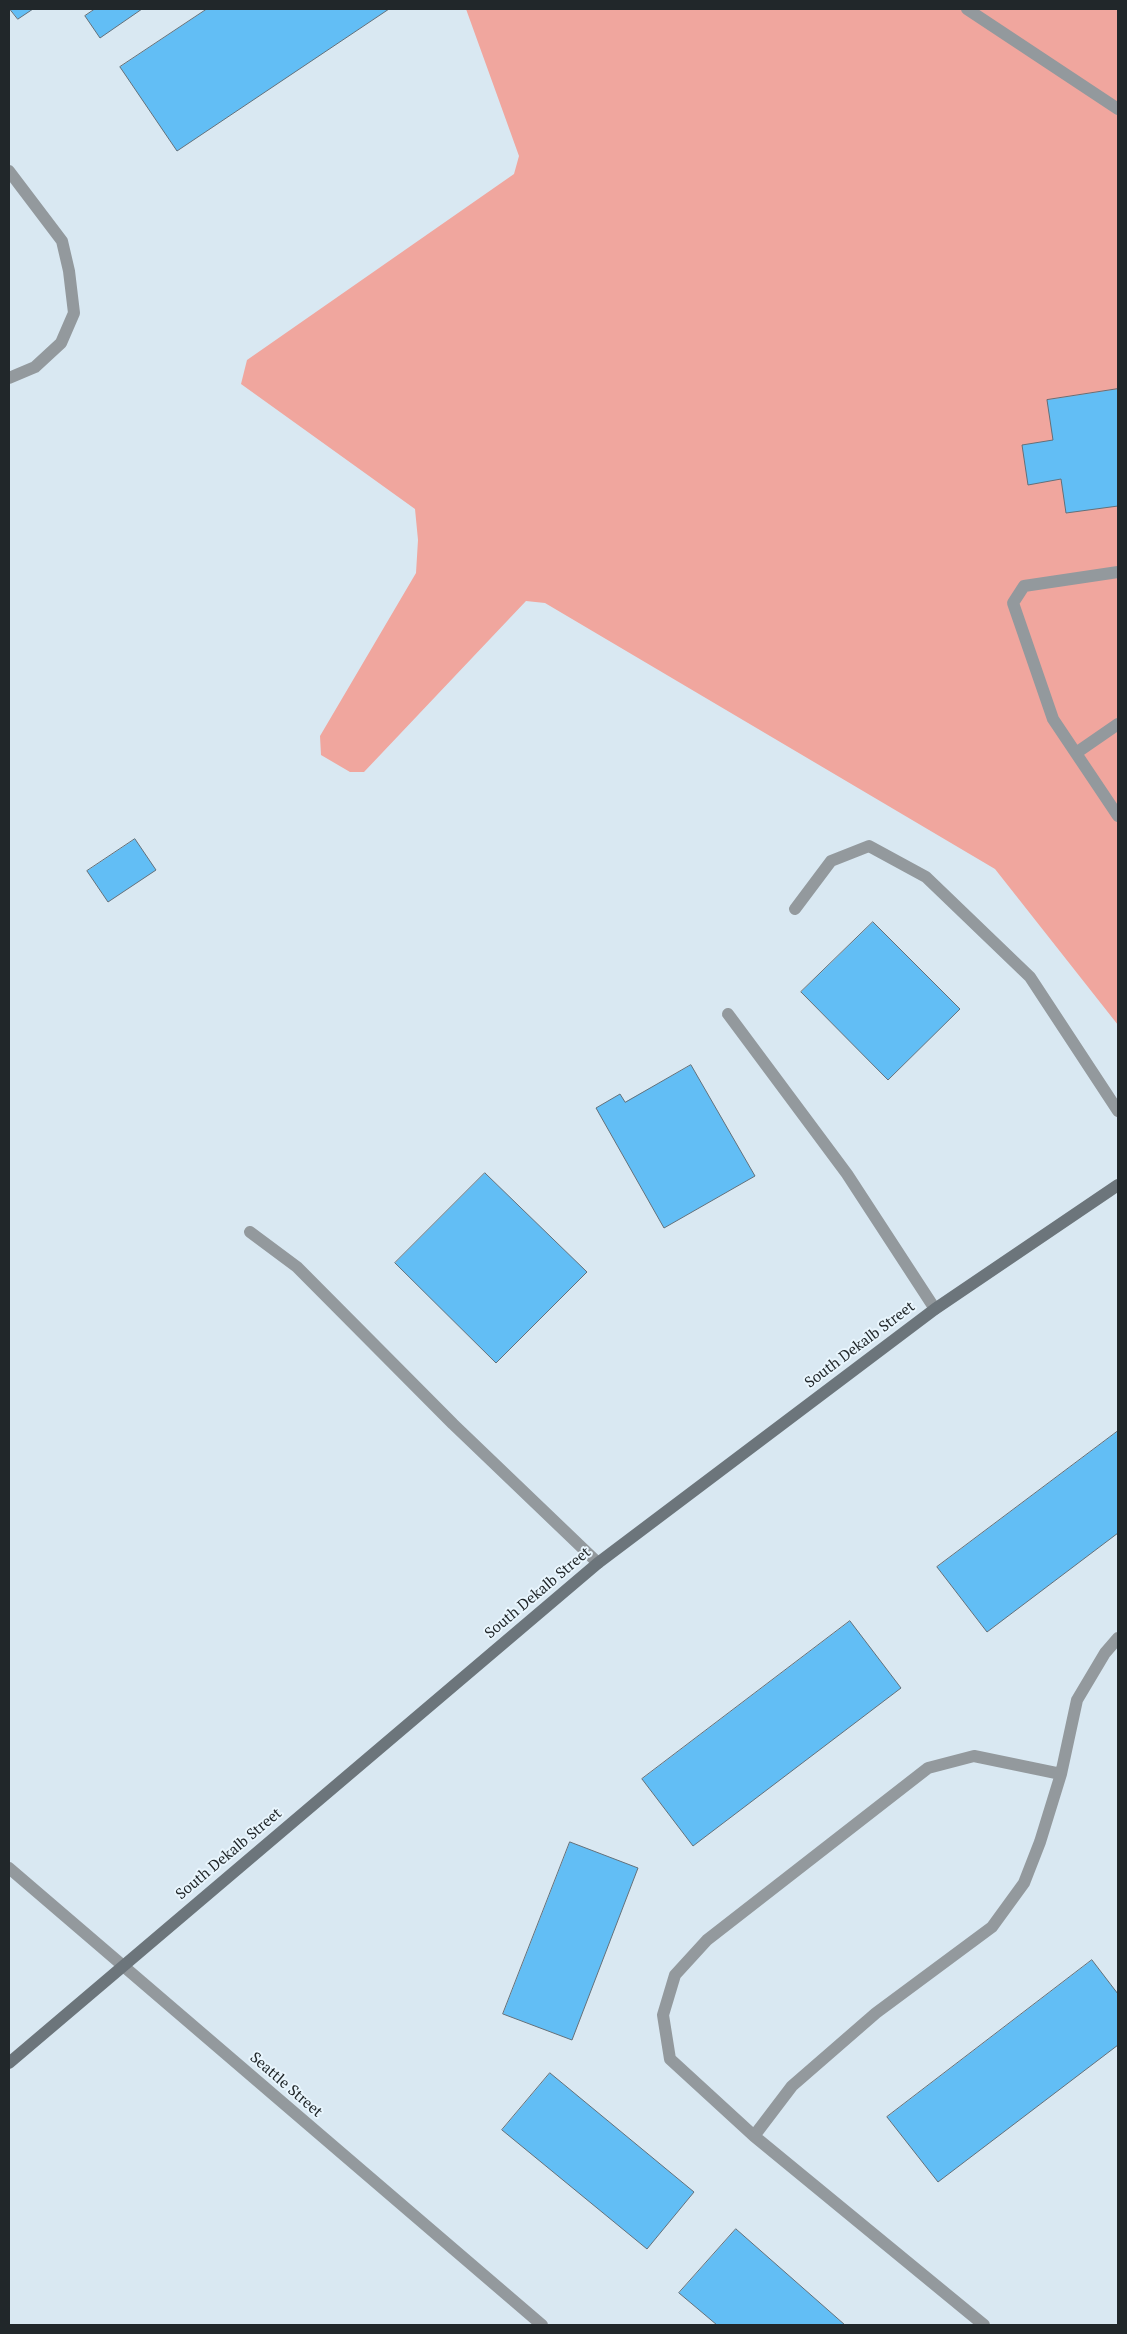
<!DOCTYPE html>
<html>
<head>
<meta charset="utf-8">
<style>
  body { margin:0 }
  #map { position:relative; width:1127px; height:2334px; overflow:hidden; background:#d9e8f2; font-family:"PT Serif",serif }
  canvas { display:block }
  .frame { position:absolute; inset:0; border:10px solid #21272a; pointer-events:none }
</style>
</head>
<body>
<div id="map">
<canvas width="1127" height="2334"></canvas>
<div class="frame"></div>
</div>
<script>
const context = document.querySelector('canvas').getContext('2d');
context.lineJoin = 'round';
function fill(path, color) {
  context.fillStyle = color;
  context.fill(path, 'evenodd');
}
function strokePath(path, color, width, dash) {
  context.strokeStyle = color;
  context.lineWidth = width;
  context.lineCap = dash ? 'butt' : 'round';
  context.setLineDash(dash || []);
  context.stroke(path);
}
function write(font, color, halo, rows, align = 'center') {
  context.font = font + ' "PT Serif",serif';
  context.lineWidth = 4;
  context.setLineDash([]);
  context.textBaseline = 'middle';
  context.strokeStyle = halo;
  context.fillStyle = color;
  for (const [text, x, y, turn = 0] of rows) {
    context.save();
    context.translate(x, y);
    context.rotate((+turn || 0) * Math.PI / 180);
    context.textAlign = isNaN(turn) ? turn : align;
    if (halo) context.strokeText(text, 0, 0);
    context.fillText(text, 0, 0);
    context.restore();
  }
}
fill(new Path2D(`
  M466 9H1118V1025L995 869 545 603 526 601 364 772H350L321 755 320 736 416 573 418 540 415 509 241 384 247 360 514 174 519 156Z`), '#f0a69e');
const building = new Path2D(`
  M10 9H33L18 19Z
  M95 9H142L100 38 85 16Z
  M207 9H389L177 151 120 67Z
  M1118 389V506L1066 513 1061 479 1028 485 1022 445 1053 440 1047 400Z
  M135 839 156 870 108 902 87 871Z
  M873 922 960 1009 888 1080 801 992Z
  M691 1065 755 1176 664 1228 596 1108 620 1094 625 1102Z
  M485 1173 587 1272 496 1363 395 1263Z
  M1118 1431V1533L987 1632 937 1567Z
  M850 1621 901 1688 693 1846 642 1779Z
  M570 1842 638 1868 572 2040 503 2014Z
  M1092 1960 1118 1994V2045L938 2182 887 2117Z
  M550 2073 694 2192 647 2249 502 2130Z
  M736 2229 845 2325H717L679 2293Z`);
fill(building, '#62bef5');
strokePath(building, '#637079', 1);
strokePath(new Path2D(`
  M9 171 62 241 69 271 74 313 61 343 35 367 9 378
  M1118 572 1024 586 1013 603 1053 719 1118 816
  M1076 753 1118 724
  M795 909 831 861 869 846 926 877 1030 977 1118 1111
  M728 1014 847 1174 935 1309
  M250 1232 297 1267 453 1424 598 1563`), '#93999d', 12);
strokePath(new Path2D(`
  M967 9 1118 109
  M9 1868 542 2325
  M754 2136 792 2086 876 2013 992 1927 1024 1883 1040 1842 1061 1774 1077 1700 1105 1653 1118 1638
  M984 2325 754 2136 670 2059 663 2015 675 1975 707 1940 928 1768 974 1756 1061 1774`), '#93999d', 12);
strokePath(new Path2D(`
  M9 2063 598 1563 935 1309 1118 1185`), '#6c757b', 12);
write('15px', '#21272a', '#e8f5fd', [
  ["South Dekalb Street",860,1345,-37],
  ["South Dekalb Street",538,1593,-40],
  ["South Dekalb Street",229,1854,-40],
  ["Seattle Street",286,2085,41]
]);
</script>
</body>
</html>
